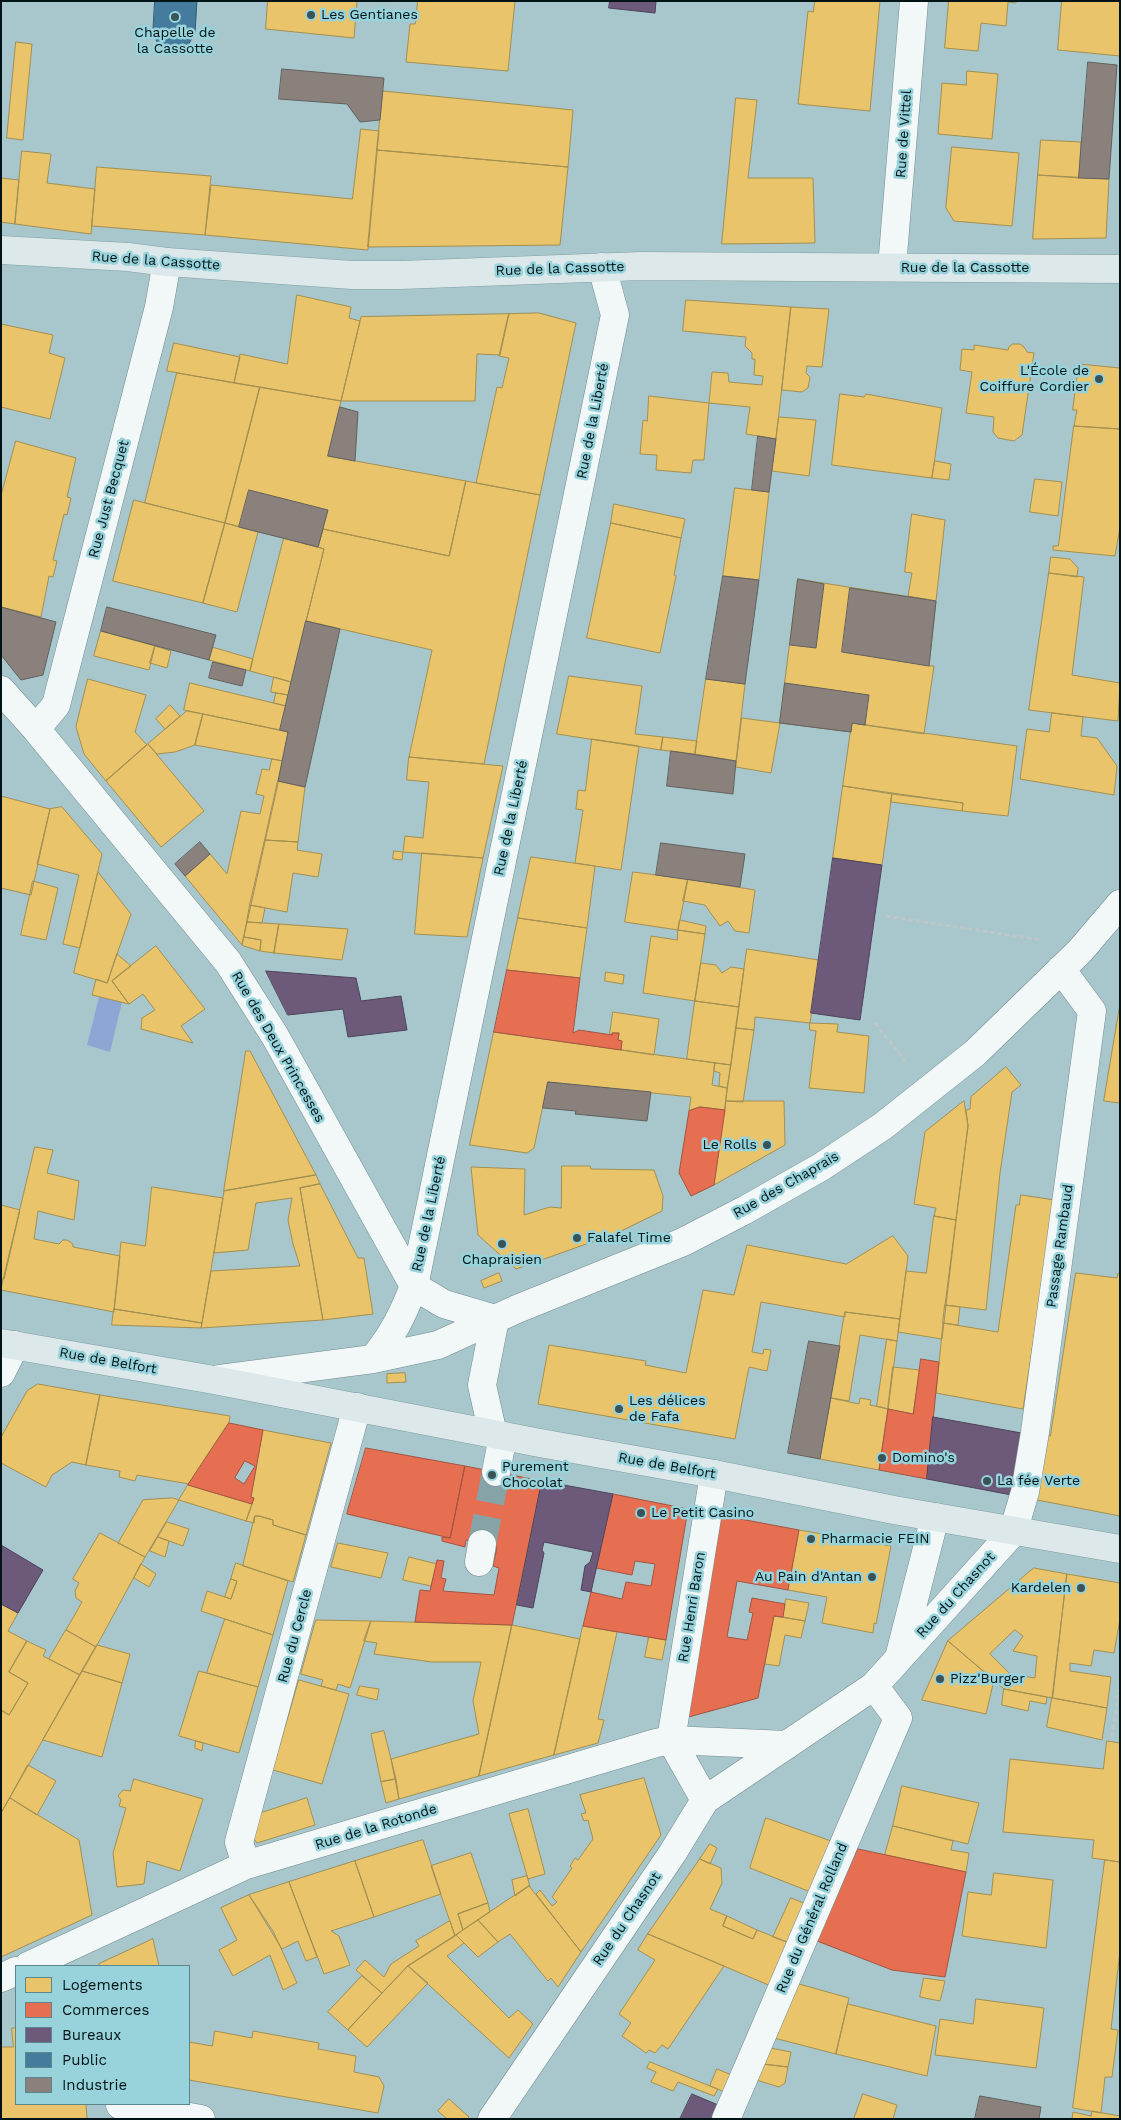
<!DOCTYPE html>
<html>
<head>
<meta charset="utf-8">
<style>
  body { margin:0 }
  #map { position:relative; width:1121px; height:2120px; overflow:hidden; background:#a7c7cc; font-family:"Work Sans",sans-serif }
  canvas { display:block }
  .frame { position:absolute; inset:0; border:2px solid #001417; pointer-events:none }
  .legend { position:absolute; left:15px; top:1965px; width:175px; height:140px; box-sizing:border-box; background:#98d2db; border:1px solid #5b868d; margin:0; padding:6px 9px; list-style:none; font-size:15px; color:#001417 }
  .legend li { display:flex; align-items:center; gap:10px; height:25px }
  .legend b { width:25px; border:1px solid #5b868d }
</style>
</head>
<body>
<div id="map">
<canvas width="1121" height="2120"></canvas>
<div class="frame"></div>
<ul class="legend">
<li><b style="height:14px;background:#e9c46a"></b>Logements</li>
<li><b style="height:14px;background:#e76f51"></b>Commerces</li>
<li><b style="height:14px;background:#6d597a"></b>Bureaux</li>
<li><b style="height:14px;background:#457b9d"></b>Public</li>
<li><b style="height:14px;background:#8a817c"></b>Industrie</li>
</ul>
</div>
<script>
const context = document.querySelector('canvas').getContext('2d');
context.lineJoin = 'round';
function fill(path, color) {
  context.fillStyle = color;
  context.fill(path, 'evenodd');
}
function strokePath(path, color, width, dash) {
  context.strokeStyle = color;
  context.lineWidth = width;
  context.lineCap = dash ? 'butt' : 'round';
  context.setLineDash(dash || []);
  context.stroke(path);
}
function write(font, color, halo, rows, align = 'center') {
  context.font = font + ' "Work Sans",sans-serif';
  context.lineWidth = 5;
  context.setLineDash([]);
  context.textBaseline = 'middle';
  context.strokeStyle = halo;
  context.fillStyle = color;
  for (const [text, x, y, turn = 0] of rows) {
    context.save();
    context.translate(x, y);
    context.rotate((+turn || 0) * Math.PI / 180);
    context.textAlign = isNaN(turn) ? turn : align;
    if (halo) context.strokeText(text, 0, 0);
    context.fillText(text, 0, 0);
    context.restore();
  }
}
fill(new Path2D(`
  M99 997 122 1002 110 1052 87 1045Z`), '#8da6d3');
const homes = new Path2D(`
  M268 1H357L354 38 266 29Z
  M418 1H515L508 71 406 62 410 24H415Z
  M815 1H880L870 111 798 104 808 11 813 12Z
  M949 1H1016V3L1008 2 1006 26 981 23 978 51 945 48Z
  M1062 1H1120V56L1058 50Z
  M16 42 32 44 23 140 7 138Z
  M967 71 998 74 992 139 938 134 942 83 966 85Z
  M383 91 573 110 568 167 377 150Z
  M736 98 757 100 748 178H813L815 243 722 244Z
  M361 129 379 131 368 250 205 235 211 185 352 199Z
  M1041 140 1081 142 1079 178 1038 175Z
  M952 147 1019 153 1012 226 954 221 946 208Z
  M377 150 568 167 560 245 368 247Z
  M22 151 51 154 47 183 95 189 91 234 15 224Z
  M97 167 211 176 205 235 92 226Z
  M1038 175 1109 179 1106 238 1033 239Z
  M1 178 19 180 15 224 1 222Z
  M297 295 351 307 349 318 360 321 341 401 234 383 240 354 287 364Z
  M686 300 791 307 776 439 746 434 750 407 709 403 712 372 728 373 729 382 762 385 763 376 754 375 755 359H752V353L745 346 746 337 683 331Z
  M791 307 829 309 822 367 807 366 806 373 810 377 808 388 802 392 782 390Z
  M539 313 576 323 540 495 476 483 497 387 502 388 509 358 499 356 508 316 509 314Z
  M509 314 500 355 477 354 475 401H341L361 317Z
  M1 324 53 335 49 353 65 358 50 419 1 407Z
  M174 343 240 357 234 383 167 371Z
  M1013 344H1020L1024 347 1027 352 1034 353 1022 435 1014 441 998 438 993 432 994 417 966 413 972 372 960 370 962 349 974 350V345L1008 350 1009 347Z
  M1079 364 1120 368V429L1074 426 1077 410H1073Z
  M177 373 260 387 225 523 145 503Z
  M260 387 341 401 328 456 466 481 449 556 323 529 318 547 225 523Z
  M840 394 864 397 866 394 942 408 932 478 832 465Z
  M649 396 709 403 704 460H693L691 473 656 470 657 455 640 454 643 420 647 421Z
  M779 417 816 420 809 476 772 471Z
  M1074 426 1120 429V527L1115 556 1053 550V546H1058Z
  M16 441 76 458 67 497 71 498 67 515 64 514 53 560 57 561 53 577 49 576 41 617 1 607V496Z
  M935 461 951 464 949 480 932 478Z
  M1035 479 1062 482 1058 516 1030 512Z
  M466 481 540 495 484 764 409 757 432 650 306 621 324 549 318 547 323 529 449 556Z
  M735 488 769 492 759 580 723 576Z
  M134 500 225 523 203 603 113 581Z
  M614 504 685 519 681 538 611 523Z
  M912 514 945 520 936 601 908 596 912 573 905 572Z
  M225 523 258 532 237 612 203 603Z
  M611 523 681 538 674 575 676 576 660 653 587 638Z
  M284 538 324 549 291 682 250 671Z
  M1051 557 1070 559 1078 568 1077 577 1049 573Z
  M1049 573 1084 577 1072 675 1120 683 1118 721 1029 710Z
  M798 579 936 601 929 666H934L924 734 852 723 851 732 780 723Z
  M101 631 155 646 149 670 94 656Z
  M155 646 171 651 167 668 150 663Z
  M212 647 253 659 250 671 209 660Z
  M569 676 642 686 635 734 663 737 661 750 557 734Z
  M274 677 291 682 288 695 271 692Z
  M88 679 146 695 135 732 147 745 106 781 84 754 76 727Z
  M706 679 745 684 736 761 695 754Z
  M190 683 286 706 280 730 184 710Z
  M276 693 288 695 286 706 274 703Z
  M170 705 180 716 165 729 156 719Z
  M187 711 203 714 195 745 175 752 157 754 148 744Z
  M1052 713 1083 717 1081 736 1097 738 1117 766 1114 795 1020 779 1027 729 1049 732Z
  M203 714 288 732 283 761 195 745Z
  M742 718 780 723 771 773 736 767Z
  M852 723 1017 746 1008 816 962 811 963 803 843 786Z
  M663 737 697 741 695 754 661 750Z
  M592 739 639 746 621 870 575 863 583 810 576 809 578 790 585 791Z
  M148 744 204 811 161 847 106 781Z
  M409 757 503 766 483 858 403 852 405 836 423 838 429 782 407 780Z
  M272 759 283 761 242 945 185 876 210 854 227 874 241 811 260 814 264 796 256 794 262 769 269 770Z
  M278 781 305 787 298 842 265 840Z
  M843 786 892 794 882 865 833 858Z
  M892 794 963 803 962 811 891 802Z
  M1 796 50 809 31 895 1 888Z
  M62 807 102 854 80 948 63 944 79 875 37 864 50 809Z
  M265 840 298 842 297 850 322 854 318 877 293 873 287 912 250 905Z
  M394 851 403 852 402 860 393 859Z
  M422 853 483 858 467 937 415 934Z
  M531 857 595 866 587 928 518 918Z
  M98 872 131 914 107 983 74 973Z
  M633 872 688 879 678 930 625 922Z
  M688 879 755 890 749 933 735 931 728 921 720 926 705 905 683 901Z
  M33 881 58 888 46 940 21 935Z
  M250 905 265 908 262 923 247 922Z
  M518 918 587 928 580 978 507 970Z
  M680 920 706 926 705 934 678 930Z
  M247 922 279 924 274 953 260 951 261 940 244 937Z
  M279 924 348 929 342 960 274 953Z
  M678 930 705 934 695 1001 643 993 651 936 677 940Z
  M244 937 261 940 260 951 244 946 242 945Z
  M156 946 205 1009 181 1026 193 1043 141 1029 142 1018 155 1010 143 994 129 1004 112 981Z
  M747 949 819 960 810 1023 755 1017 754 1030 736 1028Z
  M117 954 131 966 112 981 129 1004 92 995 96 979 107 983Z
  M701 963 716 965 722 973 731 967 744 969 739 1007 695 1001Z
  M606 972 624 975 623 984 605 981Z
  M695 1001 739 1007 731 1065 687 1059Z
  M1120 1004V1103L1104 1101Z
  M613 1012 659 1019 654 1055 621 1050 622 1041 618 1040 619 1033H612V1035L610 1034Z
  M810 1023 838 1024 837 1032 869 1036 864 1093 809 1088 816 1031 810 1030Z
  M736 1028 754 1030 743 1102 726 1101Z
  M494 1032 715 1063 712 1085 727 1088 725 1110 700 1107 689 1111 691 1097 548 1082 534 1148 527 1153 470 1145Z
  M246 1051H250L316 1175 224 1191Z
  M715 1063 731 1065 727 1088 719 1086 720 1073 714 1071Z
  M1006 1067 1021 1085 1012 1092 1000 1173 986 1310 945 1305 968 1126 966 1110 970 1109 971 1097Z
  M726 1101H784L785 1145 714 1185Z
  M964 1101 968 1126 956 1220 934 1216 936 1208 914 1204 925 1132Z
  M35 1147 53 1150 47 1173 79 1181 74 1220 38 1211 34 1239 59 1244 63 1240H67L73 1244V1247L120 1256 114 1312 1 1290Z
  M562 1166H590L591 1169 654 1170 663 1196 662 1211 617 1233 516 1269 478 1235 471 1167 525 1169 524 1215 550 1207 561 1208Z
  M316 1175 320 1184 300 1188 323 1320 201 1328 211 1271 300 1266 293 1244 288 1220 292 1198 256 1203 248 1250 214 1253 224 1191Z
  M320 1184 358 1258H364L373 1314 323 1320 300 1188Z
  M152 1187 223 1198 202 1323 114 1309 121 1242 145 1246Z
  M1021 1195 1055 1200 1023 1409 936 1393 943 1323 998 1332 1016 1205H1019Z
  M1 1205 20 1210 4 1279H1Z
  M934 1216 956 1220 942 1339 898 1332 906 1271 926 1273Z
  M893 1236 908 1256 900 1319 845 1312V1317L761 1302 752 1352 763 1354 764 1349 771 1350 767 1371 749 1367 735 1439 538 1404 549 1345 646 1361 645 1365 686 1373 703 1290 734 1295 747 1245 846 1264Z
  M499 1273 502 1281 484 1288 481 1281Z
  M1076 1273 1117 1278 1118 1273 1120 1274V1516L1032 1499 1043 1434 1050 1436Z
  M945 1305 960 1307 958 1325 943 1323Z
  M114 1309 202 1323 201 1328 112 1325Z
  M845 1312 900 1319 897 1341 860 1335 849 1401 831 1398Z
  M887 1339 897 1341 888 1409 877 1406Z
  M893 1367 920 1370 913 1414 888 1409Z
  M405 1373 406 1382 387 1383V1374Z
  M38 1384 100 1395 86 1465 72 1462 52 1475 46 1487 1 1463V1437L27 1391Z
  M100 1395 230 1416 229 1423 189 1484 137 1475 135 1481 119 1477 120 1471 86 1465Z
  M831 1398 859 1404 860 1398 871 1400 870 1405 888 1409 879 1470 820 1459Z
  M263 1430 331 1443 306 1535 273 1525V1520L259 1516H255L254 1523 246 1521 254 1498 251 1497Z
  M188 1485 252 1504 246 1521 179 1500Z
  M173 1498 179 1500 145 1557 118 1543 143 1500Z
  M255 1516H259L273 1520V1525L306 1535 293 1582 243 1566Z
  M167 1522 189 1529 183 1546 158 1537Z
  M799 1530 891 1546 876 1624 874 1623 873 1633 822 1623 827 1597 788 1590Z
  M100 1533 145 1557 96 1647 66 1630 82 1602 76 1598 75 1591 79 1583 73 1579Z
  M158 1537 169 1541 165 1557 150 1551Z
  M338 1543 388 1553 381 1578 331 1567Z
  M409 1557 437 1564 431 1586 403 1580Z
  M236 1563 288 1581 273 1635 201 1611 207 1591 231 1599 237 1581 231 1579Z
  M141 1564 156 1574 149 1587 134 1578Z
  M1034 1568 1067 1574 1052 1698 1004 1689 948 1641ZM1015 1630 1023 1636 1013 1651 1037 1656 1035 1678 1010 1674 990 1654Z
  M1067 1574 1120 1583V1619L1114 1653 1094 1650 1091 1666 1070 1663V1671L1111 1677 1107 1708 1053 1698Z
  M231 1579 237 1581 231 1599 225 1597Z
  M786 1599 809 1603 805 1621 783 1617Z
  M1 1604 18 1613 8 1631 27 1641 9 1672 28 1683 9 1715 1 1710Z
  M774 1616 805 1621 801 1638 785 1635 779 1666 765 1664Z
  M225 1619 273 1635 258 1687 207 1673Z
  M316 1620 371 1621 350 1688 338 1684 336 1690 321 1686 323 1680 301 1674Z
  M371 1621 512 1625 479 1776 399 1799 391 1759 479 1734 473 1701 481 1662H432L374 1654 377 1643 364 1641Z
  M512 1625 580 1639 554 1755 479 1776Z
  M583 1626 617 1632 598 1719 604 1720 598 1743 554 1755Z
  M66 1630 96 1647 80 1675 49 1659Z
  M649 1637 666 1640 662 1660 645 1657Z
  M27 1641 46 1650 43 1656 80 1675 1 1813V1710L9 1715 28 1683 9 1672Z
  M948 1641 994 1680 986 1714 922 1700Z
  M97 1645 130 1654 122 1683 82 1671Z
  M82 1671 122 1683 102 1757 43 1740Z
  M199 1671 258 1687 239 1753 179 1736Z
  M299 1680 349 1694 322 1784 273 1770Z
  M360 1686 379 1689 377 1700 357 1695Z
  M1004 1689 1047 1697 1046 1704 1030 1701 1028 1711 1002 1705Z
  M1052 1698 1107 1708 1102 1740 1047 1727Z
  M384 1731 396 1779 381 1782 371 1734Z
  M196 1741 203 1743 202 1751 195 1748Z
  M1107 1741 1120 1743V1862L1092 1858 1094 1840 1003 1832 1010 1759 1103 1769Z
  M28 1765 56 1781 37 1815 10 1798Z
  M644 1778 661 1835 581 1952 536 1894 540 1890 552 1906 557 1902 552 1897 572 1868 570 1866 575 1858 578 1860 593 1839 588 1820 584 1821 581 1814 586 1813 580 1795Z
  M134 1779 203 1799 180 1871 147 1861 144 1884 117 1887 113 1853 126 1808 119 1806 121 1800 118 1796 123 1790 130 1791Z
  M396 1779 399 1799 386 1803 381 1782Z
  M902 1786 979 1803 968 1844 893 1826Z
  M10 1798 79 1840 92 1915 1 1957V1813Z
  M307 1798 315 1825 257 1843 253 1838 261 1813Z
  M528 1809 545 1874 528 1879 509 1814Z
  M766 1818 831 1841 813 1893 750 1868Z
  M893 1826 953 1841 951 1850 969 1853 966 1872 885 1855Z
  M423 1840 441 1894 374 1917 355 1861Z
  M710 1844 717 1848 710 1864 700 1859Z
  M471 1853 488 1903 458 1914 463 1930 455 1936 431 1866Z
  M700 1859 721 1868 722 1883 710 1909 727 1916 723 1926 753 1939 757 1930 797 1946 778 1989 648 1934Z
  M1105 1860 1120 1862V1951L1111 2029 1118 2030 1112 2077H1105L1101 2113 1073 2108Z
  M355 1861 374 1917 331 1931 339 1936 350 1965 324 1974 289 1882Z
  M994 1873 1053 1880 1046 1948 962 1936 968 1892 991 1895Z
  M527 1876 530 1887 529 1886 515 1896 512 1880Z
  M289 1882 317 1957 306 1961 298 1941 282 1949 249 1895Z
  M529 1886 581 1952 558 1987 551 1978 548 1981 510 1934 498 1942 478 1920Z
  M249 1895 273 1931 297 1983 283 1990 270 1955 233 1976 219 1950 237 1940 221 1908Z
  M791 1898 814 1907 797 1946 773 1937Z
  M488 1903 490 1912 463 1930 458 1914Z
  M727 1916 757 1930 753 1939 723 1926Z
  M478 1920 498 1942 478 1957 456 1935Z
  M450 1921 455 1936 408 1966 382 1993 356 1970 365 1960 384 1977 391 1964 419 1946 416 1941Z
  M648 1934 724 1966 668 2049 662 2045 655 2053 649 2050 646 2053 622 2036 631 2023 619 2014 655 1960 638 1950Z
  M456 1935 464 1943 447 1956 509 2018 518 2010 533 2024 509 2058 408 1966Z
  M153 1939 159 1966H99V1964Z
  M408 1966 428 1983 367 2047 348 2030Z
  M362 1976 382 1993 348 2030 328 2012Z
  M924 1978 945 1981 940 2001 920 1997Z
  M799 1984 849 1998 836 2054 774 2038Z
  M976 1999 1044 2008 1036 2068 935 2055 940 2019 973 2024Z
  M848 2004 936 2026 927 2076 836 2054Z
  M12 2028H16V2104H86L87 2119H1V2047H13Z
  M215 2031 252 2038 253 2031 319 2043 318 2049 356 2056 354 2072 379 2077 384 2086 378 2113 189 2080V2042L212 2046Z
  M770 2048 791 2052 788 2067 763 2064Z
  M650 2062 710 2086 718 2089 714 2096 678 2082 673 2091 651 2082 656 2072 647 2068Z
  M763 2064 788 2067 785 2083 779 2087 756 2080Z
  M717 2069 739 2078 732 2095 710 2086Z
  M863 2094 897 2105 893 2119H854Z
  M449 2099 469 2117 467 2119H447L438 2111Z
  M1092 2111 1120 2116V2119H1072L1073 2112 1091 2116Z`);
fill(homes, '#e9c46a');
strokePath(homes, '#a38f51', 1);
const shops = new Path2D(`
  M507 970 580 978 573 1033 579 1030 612 1035V1033H619L618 1040 622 1041 621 1050 494 1032Z
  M700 1107 725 1110 714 1185 691 1196 679 1173 689 1111Z
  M921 1359 939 1362 927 1479 879 1470 888 1409 913 1414Z
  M229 1423 263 1430 251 1497 254 1498 252 1504 188 1485ZM245 1461 255 1466 244 1484 235 1478Z
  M366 1448 465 1466 450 1538 347 1514Z
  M465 1466 542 1481 512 1625 415 1622 420 1590 430 1591 437 1560 444 1561 441 1578 446 1579 443 1591 494 1595 499 1568 493 1566 497 1547 466 1540 465 1547 442 1541V1537L450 1538Z
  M613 1494 688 1509 666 1640 583 1626 591 1592 622 1599 626 1582 651 1586 655 1564 635 1561 632 1575 596 1568Z
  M719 1515 799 1530 788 1590 737 1581 727 1637 747 1640 753 1613 749 1612 752 1598 785 1604 783 1617 774 1616 758 1698 685 1718Z
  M858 1849 966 1872 945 1977 892 1970 817 1941Z`);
fill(shops, '#e76f51');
strokePath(shops, '#a25440', 1);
const offices = new Path2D(`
  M610 1H656L655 13 609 8Z
  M833 858 882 865 860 1020 811 1013Z
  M266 971 356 978 361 1001 401 996 407 1030 348 1037 343 1009 288 1015Z
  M933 1417 1027 1434 1017 1496 927 1479Z
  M542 1481 613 1494 591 1592 581 1590 585 1566 590 1562 593 1552 544 1542 542 1550 544 1553 533 1608 517 1605Z
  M1 1545 43 1570 18 1613 1 1604Z
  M692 2094 723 2107 718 2119H680Z`);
fill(offices, '#6d597a');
strokePath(offices, '#4c445c', 1);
const public = new Path2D(`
  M155 1H197L195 33 187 47 180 52 163 49 157 42 153 32Z`);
fill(public, '#457b9d');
strokePath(public, '#305c75', 1);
const industry = new Path2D(`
  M1088 62 1117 65 1109 179 1079 178Z
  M282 69 384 78 380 120 360 122 347 104 279 99Z
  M340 407 358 412 355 461 328 456Z
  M758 436 776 439 769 492 752 490Z
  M249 490 328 510 318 547 239 527Z
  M723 576 759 580 745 684 706 679Z
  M798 579 824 584 816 648 790 645Z
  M850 588 936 601 929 666 842 652Z
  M1 607 56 622 43 675 21 680 1 655Z
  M107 607 216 635 209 660 101 631Z
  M306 621 340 629 305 787 278 781 288 732 280 730Z
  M213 662 246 670 242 686 209 678Z
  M785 683 869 695 865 725 852 723 851 732 780 723Z
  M671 751 736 761 733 794 667 786Z
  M200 842 210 854 185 876 175 864Z
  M661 843 745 854 740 887 656 875Z
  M548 1082 651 1092 647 1121 575 1114 576 1111 543 1108Z
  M809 1341 840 1346 820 1459 788 1453Z
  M980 2096 1041 2107 1039 2119H975Z`);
fill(industry, '#8a817c');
strokePath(industry, '#61605e', 1);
strokePath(new Path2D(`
  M482 1544 496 1472`), '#86a3a8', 28, [28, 14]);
const minor = new Path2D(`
  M892 267 914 1
  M1 690 36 729 228 962 275 1036 414 1286 444 1304 495 1319
  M36 729 56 705 58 697 159 307 167 262
  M373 1359C393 1335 403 1314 414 1286L615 315 602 267
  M1 1373 15 1345
  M220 1379 373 1359 438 1345 517 1309 683 1242 745 1210 821 1167 883 1126 975 1053 1080 951 1120 904
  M493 1434 482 1385 495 1319
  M496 1472 503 1436
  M714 1474 671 1740 787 1745
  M479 1562 482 1544
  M900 1654 935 1517
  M246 1865 239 1842 357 1407
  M28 1966 246 1865 656 1743 671 1740 705 1800
  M1 1978 16 1971
  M120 2105 201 2119
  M492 2119 672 1854 705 1800 874 1686 1013 1532 1025 1492 1035 1432 1092 1011 1061 969
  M726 2119 898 1718 874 1686`);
const major = new Path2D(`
  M1 250 128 257 167 262 352 275H401L641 266 1120 269
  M1 1343 214 1380 540 1443 714 1474 894 1510 1120 1549`);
strokePath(minor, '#728b90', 29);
strokePath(major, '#809ea2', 29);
strokePath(new Path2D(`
  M886 916 1041 940
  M875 1023 907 1063
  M1112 1737 1120 1682`), '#bdc7c9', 3, [5, 2.5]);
strokePath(minor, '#f2f7f7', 28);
strokePath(major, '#dce8ea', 28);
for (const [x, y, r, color] of [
  [311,15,5,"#3a5356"],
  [175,17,5,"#3a5356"],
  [1099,379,5,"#3a5356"],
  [767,1145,5,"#3a5356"],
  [577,1238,5,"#3a5356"],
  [502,1244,5,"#3a5356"],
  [619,1409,5,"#3a5356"],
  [882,1458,5,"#3a5356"],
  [492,1475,5,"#3a5356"],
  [987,1481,5,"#3a5356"],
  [641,1513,5,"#3a5356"],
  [811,1539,5,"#3a5356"],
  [872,1577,5,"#3a5356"],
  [1081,1588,5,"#3a5356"],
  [940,1679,5,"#3a5356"]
]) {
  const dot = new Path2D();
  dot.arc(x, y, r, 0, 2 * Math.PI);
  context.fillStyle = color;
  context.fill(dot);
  strokePath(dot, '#98d2db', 2);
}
write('14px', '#001417', '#98d2db', [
  ["Les Gentianes",321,15],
  ["Chapelle de",175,33,"center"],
  ["la Cassotte",175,49,"center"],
  ["L'École de",1089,371,"right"],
  ["Coiffure Cordier",1089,387,"right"],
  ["Le Rolls",757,1145,"right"],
  ["Falafel Time",587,1238],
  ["Chapraisien",502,1260,"center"],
  ["Les délices",629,1401],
  ["de Fafa",629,1417],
  ["Domino's",892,1458],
  ["Purement",502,1467],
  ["Chocolat",502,1483],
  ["La fée Verte",997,1481],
  ["Le Petit Casino",651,1513],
  ["Pharmacie FEIN",821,1539],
  ["Au Pain d'Antan",862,1577,"right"],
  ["Kardelen",1071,1588,"right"],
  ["Pizz'Burger",950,1679]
], 'left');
write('14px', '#001417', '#98d2db', [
  ["Rue de Vittel",904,134,-86],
  ["Rue de la Cassotte",156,261,4],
  ["Rue de la Cassotte",965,268],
  ["Rue de la Cassotte",560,269,-2],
  ["Rue de la Liberté",593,421,-79],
  ["Rue Just Becquet",109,499,-75],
  ["Rue de la Liberté",511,818,-78],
  ["Rue des Deux Princesses",278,1047,60],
  ["Rue des Chaprais",786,1185,-30],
  ["Rue de la Liberté",429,1214,-78],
  ["Passage Rambaud",1060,1246,-82],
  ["Rue de Belfort",108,1361,10],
  ["Rue de Belfort",667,1466,10],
  ["Rue du Chasnot",956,1595,-48],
  ["Rue Henri Baron",692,1607,-81],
  ["Rue du Cercle",295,1636,-75],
  ["Rue de la Rotonde",376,1827,-17],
  ["Rue du Général Rolland",812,1918,-67],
  ["Rue du Chasnot",627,1919,-56]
]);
</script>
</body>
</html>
